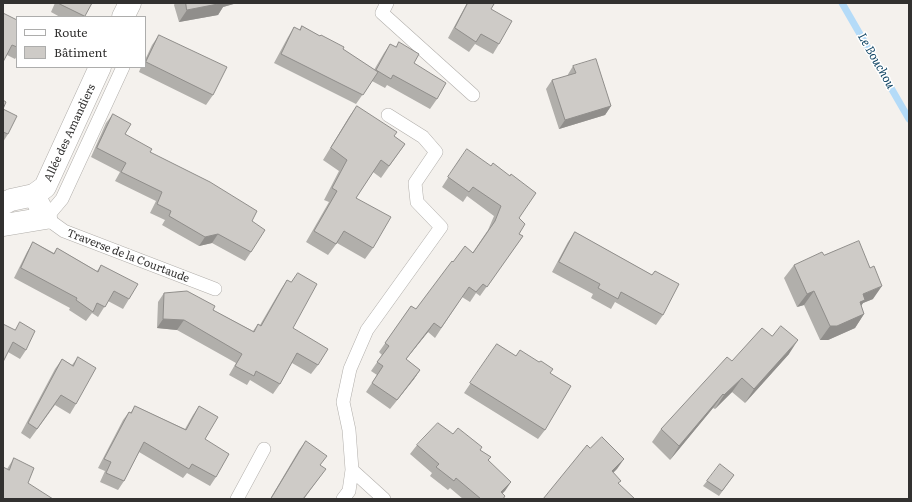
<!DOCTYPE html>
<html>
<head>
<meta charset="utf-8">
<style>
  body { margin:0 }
  #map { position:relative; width:912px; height:502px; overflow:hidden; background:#f4f1ed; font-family:Literata,serif }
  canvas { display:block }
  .frame { position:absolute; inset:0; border:4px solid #323130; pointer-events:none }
  .legend { position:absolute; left:16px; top:16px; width:130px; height:52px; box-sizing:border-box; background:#fff; border:1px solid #adadac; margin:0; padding:5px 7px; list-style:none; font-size:12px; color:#323130 }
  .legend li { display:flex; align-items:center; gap:8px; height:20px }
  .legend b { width:20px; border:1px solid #adadac }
</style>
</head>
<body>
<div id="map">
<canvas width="912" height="502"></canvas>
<div class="frame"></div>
<ul class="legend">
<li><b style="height:5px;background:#fff"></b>Route</li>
<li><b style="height:11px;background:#cecbc7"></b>Bâtiment</li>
</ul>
</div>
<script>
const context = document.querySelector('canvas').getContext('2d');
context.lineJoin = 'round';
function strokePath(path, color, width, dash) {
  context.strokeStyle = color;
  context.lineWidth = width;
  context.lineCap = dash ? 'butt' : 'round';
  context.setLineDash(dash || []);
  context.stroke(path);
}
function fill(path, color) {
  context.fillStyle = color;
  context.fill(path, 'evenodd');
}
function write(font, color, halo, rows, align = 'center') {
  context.font = font + ' Literata,serif';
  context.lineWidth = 3;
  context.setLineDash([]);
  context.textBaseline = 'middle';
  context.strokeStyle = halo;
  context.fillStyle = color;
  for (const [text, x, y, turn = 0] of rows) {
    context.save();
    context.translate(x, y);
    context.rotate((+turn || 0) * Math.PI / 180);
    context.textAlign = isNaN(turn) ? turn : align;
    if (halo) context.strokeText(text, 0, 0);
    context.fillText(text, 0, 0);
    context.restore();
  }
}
strokePath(new Path2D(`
  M842 3 909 119`), '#b4dbf8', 7);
const lane = new Path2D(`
  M387 3 382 13 473 95
  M123 67 62 199 46 218 64 231 215 289
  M352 470 384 499
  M237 499 264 449
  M343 499 349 491 352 470 349 430 343 402 350 369 367 330 441 227 417 202 415 183 436 152 423 137 388 115`);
const street = new Path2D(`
  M123 17 130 3
  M3 204 11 200 34 195 45 187 100 67
  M4 225 46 218 34 195`);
strokePath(lane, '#b1aeaa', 14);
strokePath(street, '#b1aeaa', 23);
strokePath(lane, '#fff', 13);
strokePath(street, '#fff', 22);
fill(new Path2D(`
  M54 3H92L84 17H60L51 12 55 3Z
  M175 3H237L223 7 218 15 179 22 174 5Z
  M467 3H491V9L499 44 493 54 475 44 469 52 448 38Z
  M17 20V56L15 59 7 55Z
  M302 26 343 49 374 70 384 53 390 44 396 47 399 42 414 63 437 99 430 109 387 85 385 88 372 81 356 104 274 63 288 37 294 27 299 30Z
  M159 35 213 95 206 105 139 72 141 67H145V60L152 45Z
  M573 66 611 106 605 115 559 129 546 89 552 80 567 76Z
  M357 106 394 136 405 144 381 178 373 172 356 198 373 248 365 259 337 243 328 255 306 242 329 202 324 200 339 171 323 160 349 117Z
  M3 109 8 134 3 142Z
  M113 114 125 134 150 152 252 221 251 252 245 261 212 243 199 246 162 225 165 220 150 213 156 201 115 181 120 172 91 157 106 123Z
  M460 159 519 218V234L523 236 480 296 476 293 470 302 462 297 435 338 428 332 406 359 420 370 414 379 390 409 366 392 377 375 371 371 382 355 379 352 411 306 416 309 453 262 473 252 488 230 494 216 467 196 463 202 442 187Z
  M575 232 652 275 655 271 663 315 656 325 615 302 611 309 591 298 593 294 552 272 568 242Z
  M33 242 54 253 57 248 97 271 101 265 129 299 123 309 108 301 98 317 92 313 86 321 69 310 70 308 14 278 27 252Z
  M824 255 873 299 863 303 861 306 864 314 855 328 828 340H820L804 305 797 307 784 278 794 265Z
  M287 280 293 328 318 365 311 374 292 363 280 384 273 394 250 380 247 385 229 375 236 363 177 330 157 328 158 302 164 293 213 310 253 331 258 324 260 325 281 289Z
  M3 324 26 350 20 359 8 352Z
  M497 344 516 356 539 362 550 373 545 430 538 439 464 393Z
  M789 354 745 403 732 392 715 409 713 408 670 460 652 442 661 429 732 361Z
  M78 357 76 404 70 414 55 405 30 439 21 433 55 369 62 359 72 365Z
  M135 406 185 429 193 415 199 406 205 439 216 477 210 486 187 473 183 478 139 452 124 481 118 490 100 482 105 471 98 468 123 420 129 412H131Z
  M453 434 491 457 488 461 511 482 502 493 503 499H463L450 488 448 490 430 476 432 473 410 454 417 445Z
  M306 441 320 465 319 478 304 499H270L299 450Z
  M14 458 28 483 7 469Z
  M734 475 719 496 703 486 707 481Z`), '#b1afab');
fill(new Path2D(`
  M220 3H237L223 7 218 15 179 22 187 10Z
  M611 106 605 115 559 129 565 120Z
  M218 234 212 243 199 246 205 237Z
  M882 286 873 299 863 303 856 314 863 294Z
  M814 291 804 305 797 307 807 294Z
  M864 314 855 328 828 340H820L830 326Z
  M163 319 184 320 177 330 157 328Z
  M434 323 428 332 399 368Z
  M798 340 789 354 745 403 754 389Z
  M420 370 414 379 390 409 397 400Z
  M742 378 732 392 715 409 724 395Z
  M723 394 713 408 670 460 679 446Z
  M624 459 617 469 605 481 612 471Z
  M511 482 505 491 497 499 501 492Z`), '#908e8b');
const building = new Path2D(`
  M58 3H92L85 16Z
  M186 3H223L187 10Z
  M468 3H491L494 4 491 9 512 21 499 44 481 34 476 42 455 28Z
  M3 13 17 20V47L12 45 3 62Z
  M302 26 320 36 321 35 344 47 343 49 378 72 363 95 281 54 294 27 300 30Z
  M159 35 227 67 213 95 146 62Z
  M399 42 419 54 414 63 446 83 437 99 393 75 391 79 376 70 390 44 396 47Z
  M596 59 611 106 565 120 552 80 576 73 573 66Z
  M3 100 6 102 3 109Z
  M357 106 397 132 394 136 405 144 389 166 381 160 356 198 391 217 373 248 344 231 336 244 314 231 337 191 332 188 347 160 331 148Z
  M3 109 17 116 8 134 3 132Z
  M113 114 131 124 125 134 152 149 150 152 210 182 257 211 252 221 265 230 251 252 218 234 205 237 169 216 171 211 157 204 162 192 121 172 126 163 97 148Z
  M467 149 491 166 493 163 510 176 511 174 536 193 519 218 525 224 519 234 523 236 487 287 483 284 476 292 469 287 441 328 434 323 406 359 420 370 397 400 372 383 383 366 377 362 389 346 385 343 411 306 416 309 452 261 453 262 465 246 473 253 495 221 501 206 473 187 469 192 448 177Z
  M575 232 652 275 655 271 679 284 663 315 621 292 618 299 598 288 600 284 559 262Z
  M859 241 870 268 874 266 882 286 863 294 865 300 860 302 864 314 837 326H830L814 291 807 294 794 265 822 252 824 255Z
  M33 242 54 254 57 248 98 272 101 265 138 284 129 299 114 291 105 307 97 303 93 312 76 300 77 298 21 268Z
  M298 273 317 284 293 328 328 349 318 365 297 353 280 384 256 371 254 376 235 366 242 354 184 320 163 319 164 293 187 291 215 306 213 310 254 332 258 324 261 326 287 280 291 282Z
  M20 322 35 331 26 350 13 342 3 362V324L15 330Z
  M781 326 798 340 754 389 742 378 724 395 723 394 679 446 661 429 727 357 732 361 762 328 772 336Z
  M497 344 516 356 520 350 539 362 541 361 553 369 550 373 571 386 545 430 470 383Z
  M78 357 96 368 76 404 61 395 37 429 28 423 62 359 73 366Z
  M135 406 186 430 199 406 218 417 205 439 229 454 216 477 192 464 189 469 144 442 124 481 106 473 111 462 104 459 129 412 131 413Z
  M438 423 453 434 458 428 482 447 480 450 491 457 488 460 511 482 501 492 505 496 503 499H481L456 478 454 481 436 467 439 464 417 445Z
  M602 437 624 459 612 471 621 481 618 483 635 499H543L587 445 590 448Z
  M306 441 327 456 320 465 326 469 303 499H271Z
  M14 458 34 468 28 483 53 499H3V467L9 470Z
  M720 464 734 475 722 491 707 481Z`);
fill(building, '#cecbc7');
strokePath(building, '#908e8b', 1);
write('11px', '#323130', '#fff', [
  ["Allée des Amandiers",70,133,-65],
  ["Traverse de la Courtaude",128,256,21]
]);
write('italic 12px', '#124665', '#fff', [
  ["Le Bouchou",876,61,60]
]);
</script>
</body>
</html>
